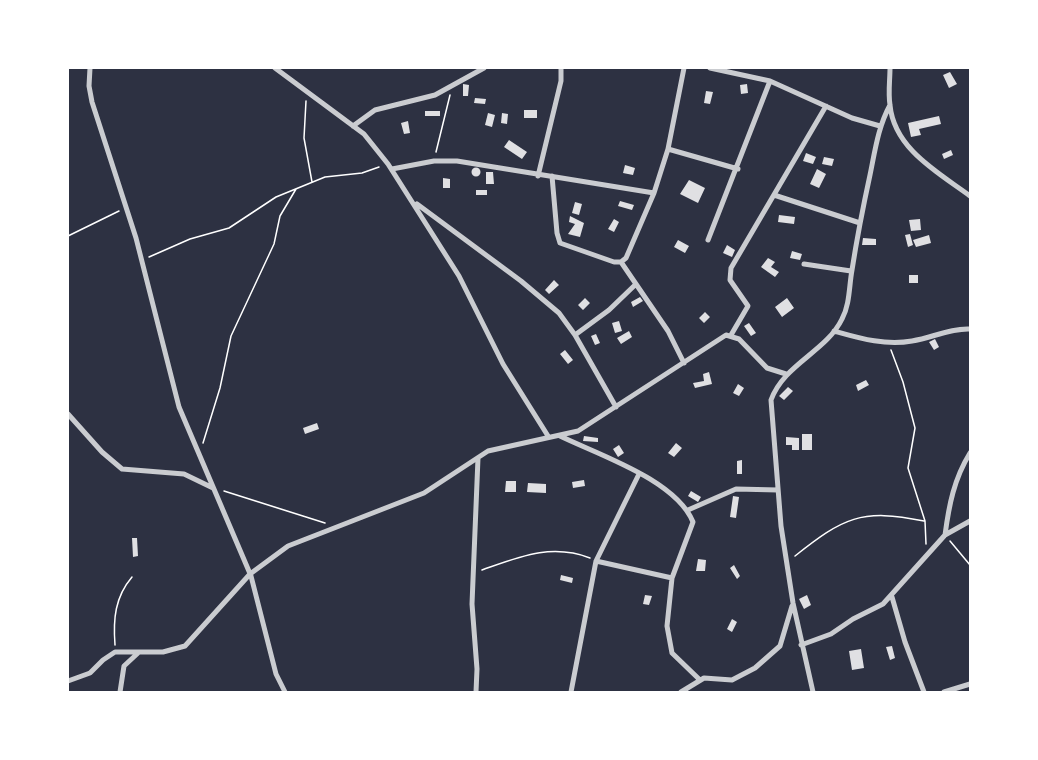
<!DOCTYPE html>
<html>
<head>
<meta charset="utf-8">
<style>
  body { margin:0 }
  #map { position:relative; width:1038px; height:760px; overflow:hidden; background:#2d3142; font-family:Georgia,serif }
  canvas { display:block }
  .frame { position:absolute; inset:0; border:69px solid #fff; pointer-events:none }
</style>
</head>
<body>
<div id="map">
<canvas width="1038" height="760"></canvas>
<div class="frame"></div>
</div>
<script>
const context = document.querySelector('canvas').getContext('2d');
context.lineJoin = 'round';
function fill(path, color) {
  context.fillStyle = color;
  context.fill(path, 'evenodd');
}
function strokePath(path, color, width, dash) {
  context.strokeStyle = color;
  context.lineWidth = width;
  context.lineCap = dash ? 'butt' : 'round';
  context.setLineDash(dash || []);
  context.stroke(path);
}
fill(new Path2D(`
  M950 72 957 84 949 88 943 75Z
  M463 84 469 85 468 96H463Z
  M747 84 748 93 741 94 740 85Z
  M706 91 713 92 710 104 704 103Z
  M475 98 486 99 485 104 474 103Z
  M524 110H537V118H524Z
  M425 111H440V116H425Z
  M488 113 495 115 492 127 485 125Z
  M502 113 508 114 507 124 501 123Z
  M939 116 941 124 919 129 921 135 911 137 908 123Z
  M408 121 410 133 404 134 401 123Z
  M509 140 527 152 522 159 504 147Z
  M951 150 953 155 944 159 942 154Z
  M806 153 816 157 813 164 803 161Z
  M824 157 834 159 832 166 822 164Z
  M625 165 635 168 633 175 623 173Z
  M471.5 172a4.5 4.5 0 1 1 9 0a4.5 4.5 0 1 1-9 0Z
  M817 169 826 174 819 188 810 184Z
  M486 172H493L494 184H486Z
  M443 178 450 179V188H443Z
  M689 180 705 188 698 203 680 194Z
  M476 190H487V195H476Z
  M620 201 634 205 632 210 618 206Z
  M575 202 582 204 579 215 572 213Z
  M779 215 795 217 794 224 778 222Z
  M570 216 584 223 580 237 568 234 575 224 569 222Z
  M614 219 619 222 614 232 608 229Z
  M920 219 921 230 911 231 909 220Z
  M910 234 913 245 908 247 905 235Z
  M929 235 931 243 916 247 913 240Z
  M863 238 876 239V245H862Z
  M678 240 689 246 685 253 674 247Z
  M727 245 735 250 732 257 723 253Z
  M792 251 802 254 800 260 790 258Z
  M768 258 775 262 771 267 779 272 775 277 761 267Z
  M909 275H918V283H909Z
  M554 280 559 285 549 294 545 290Z
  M640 297 643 301 633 307 631 302Z
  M585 298 590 303 583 310 578 305Z
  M787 298 794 308 782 317 775 307Z
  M705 312 710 317 704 323 699 318Z
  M619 321 622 331 615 333 612 323Z
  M749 323 756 333 751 336 744 326Z
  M629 331 632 337 621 344 617 338Z
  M596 334 600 343 595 345 591 336Z
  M935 339 939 347 934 350 929 342Z
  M565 350 573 360 568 364 560 354Z
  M709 372 712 384 695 388 693 383 704 381 703 374Z
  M866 380 869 385 858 391 856 385Z
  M738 384 744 388 739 396 733 393Z
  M788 387 793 391 784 400 779 396Z
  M317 423 319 429 305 434 303 428Z
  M802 434H812V450H802Z
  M584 436 598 438V442L583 441Z
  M786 437 799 438V450H792V445H786Z
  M676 443 682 448 674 457 668 453Z
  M619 445 624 453 618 457 613 449Z
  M742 460V474H737V461Z
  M584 480 585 486 573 488 572 482Z
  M506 481H516V492H505Z
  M528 483 546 484V493L527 492Z
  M691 491 701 497 698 502 688 496Z
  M733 496 739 497 736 518 730 517Z
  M132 538H137L138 556 133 557Z
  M698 559 706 560 705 571H696Z
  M734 565 740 576 737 579 730 568Z
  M561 575 573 578 572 583 560 580Z
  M645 595 652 596 649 605 643 604Z
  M807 595 811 605 804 609 799 599Z
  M732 619 737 622 732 632 727 629Z
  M892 646 895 658 890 660 886 647Z
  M861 649 864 668 852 670 849 651Z`), '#e0e0e3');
strokePath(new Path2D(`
  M306 101 304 138 312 182
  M436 152 450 95
  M68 236 119 211
  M149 257 190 239 229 228 276 197 325 177 362 173 379 167
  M891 350 903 382 915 428 908 468 925 521 926 544
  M203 443 220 388 231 336 274 244 280 216 296 189
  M224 491 325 523
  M950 541 970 565
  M795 556C843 518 861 508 924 521
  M482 570C519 557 551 543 590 558
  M115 645C113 619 115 597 132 577`), '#fff', 1.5);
strokePath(new Path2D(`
  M90 68 89 86 92 102 136 238 179 407 251 576 276 674 285 692
  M275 68 364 134 388 164 459 276 503 364 548 436
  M710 68 770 81 852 118 880 126
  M890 68C890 80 888 93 890 105 894 149 939 173 970 196
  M353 126 375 110 435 95 484 68
  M668 149 738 169
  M392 169 434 161H457L654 193
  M538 176 561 81V68
  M552 176 557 233 560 243 614 262H621L626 258 654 193 668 149 684 68
  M774 195 860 223
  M417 204 521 281 559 313 575 335 616 407
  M708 240 770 81
  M621 262 668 331 684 363
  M804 264 851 271
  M834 331C859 338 885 346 912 341 932 338 950 328 970 329
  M575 335 609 310 636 284
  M731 335 748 306 730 280 731 268 826 106
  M68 414 102 452 122 469 184 474 213 488
  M560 436C599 455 676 480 693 522L672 578 667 626 672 653 700 680
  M688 510 736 489 778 490
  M945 535C949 505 954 479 970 453
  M596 561 672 578
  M892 597 905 642 924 692
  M801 645 831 634 853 619 883 604 945 535 970 521
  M68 681 90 673 103 660 115 652H163L185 646 250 574 288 546 424 493 488 451 578 431 726 335 739 339 767 368 786 374
  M120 692 124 666 138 653
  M476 692 477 669 472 604 478 458
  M571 692 596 561 639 474
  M681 692 704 678 732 680 755 668 780 646 792 606
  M813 692 793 603 781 526 771 400C784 364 826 352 842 319 850 304 849 286 852 270 857 238 863 207 870 175 875 151 878 127 890 105
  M944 692 970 684`), '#caccd0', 5);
</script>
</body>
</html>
